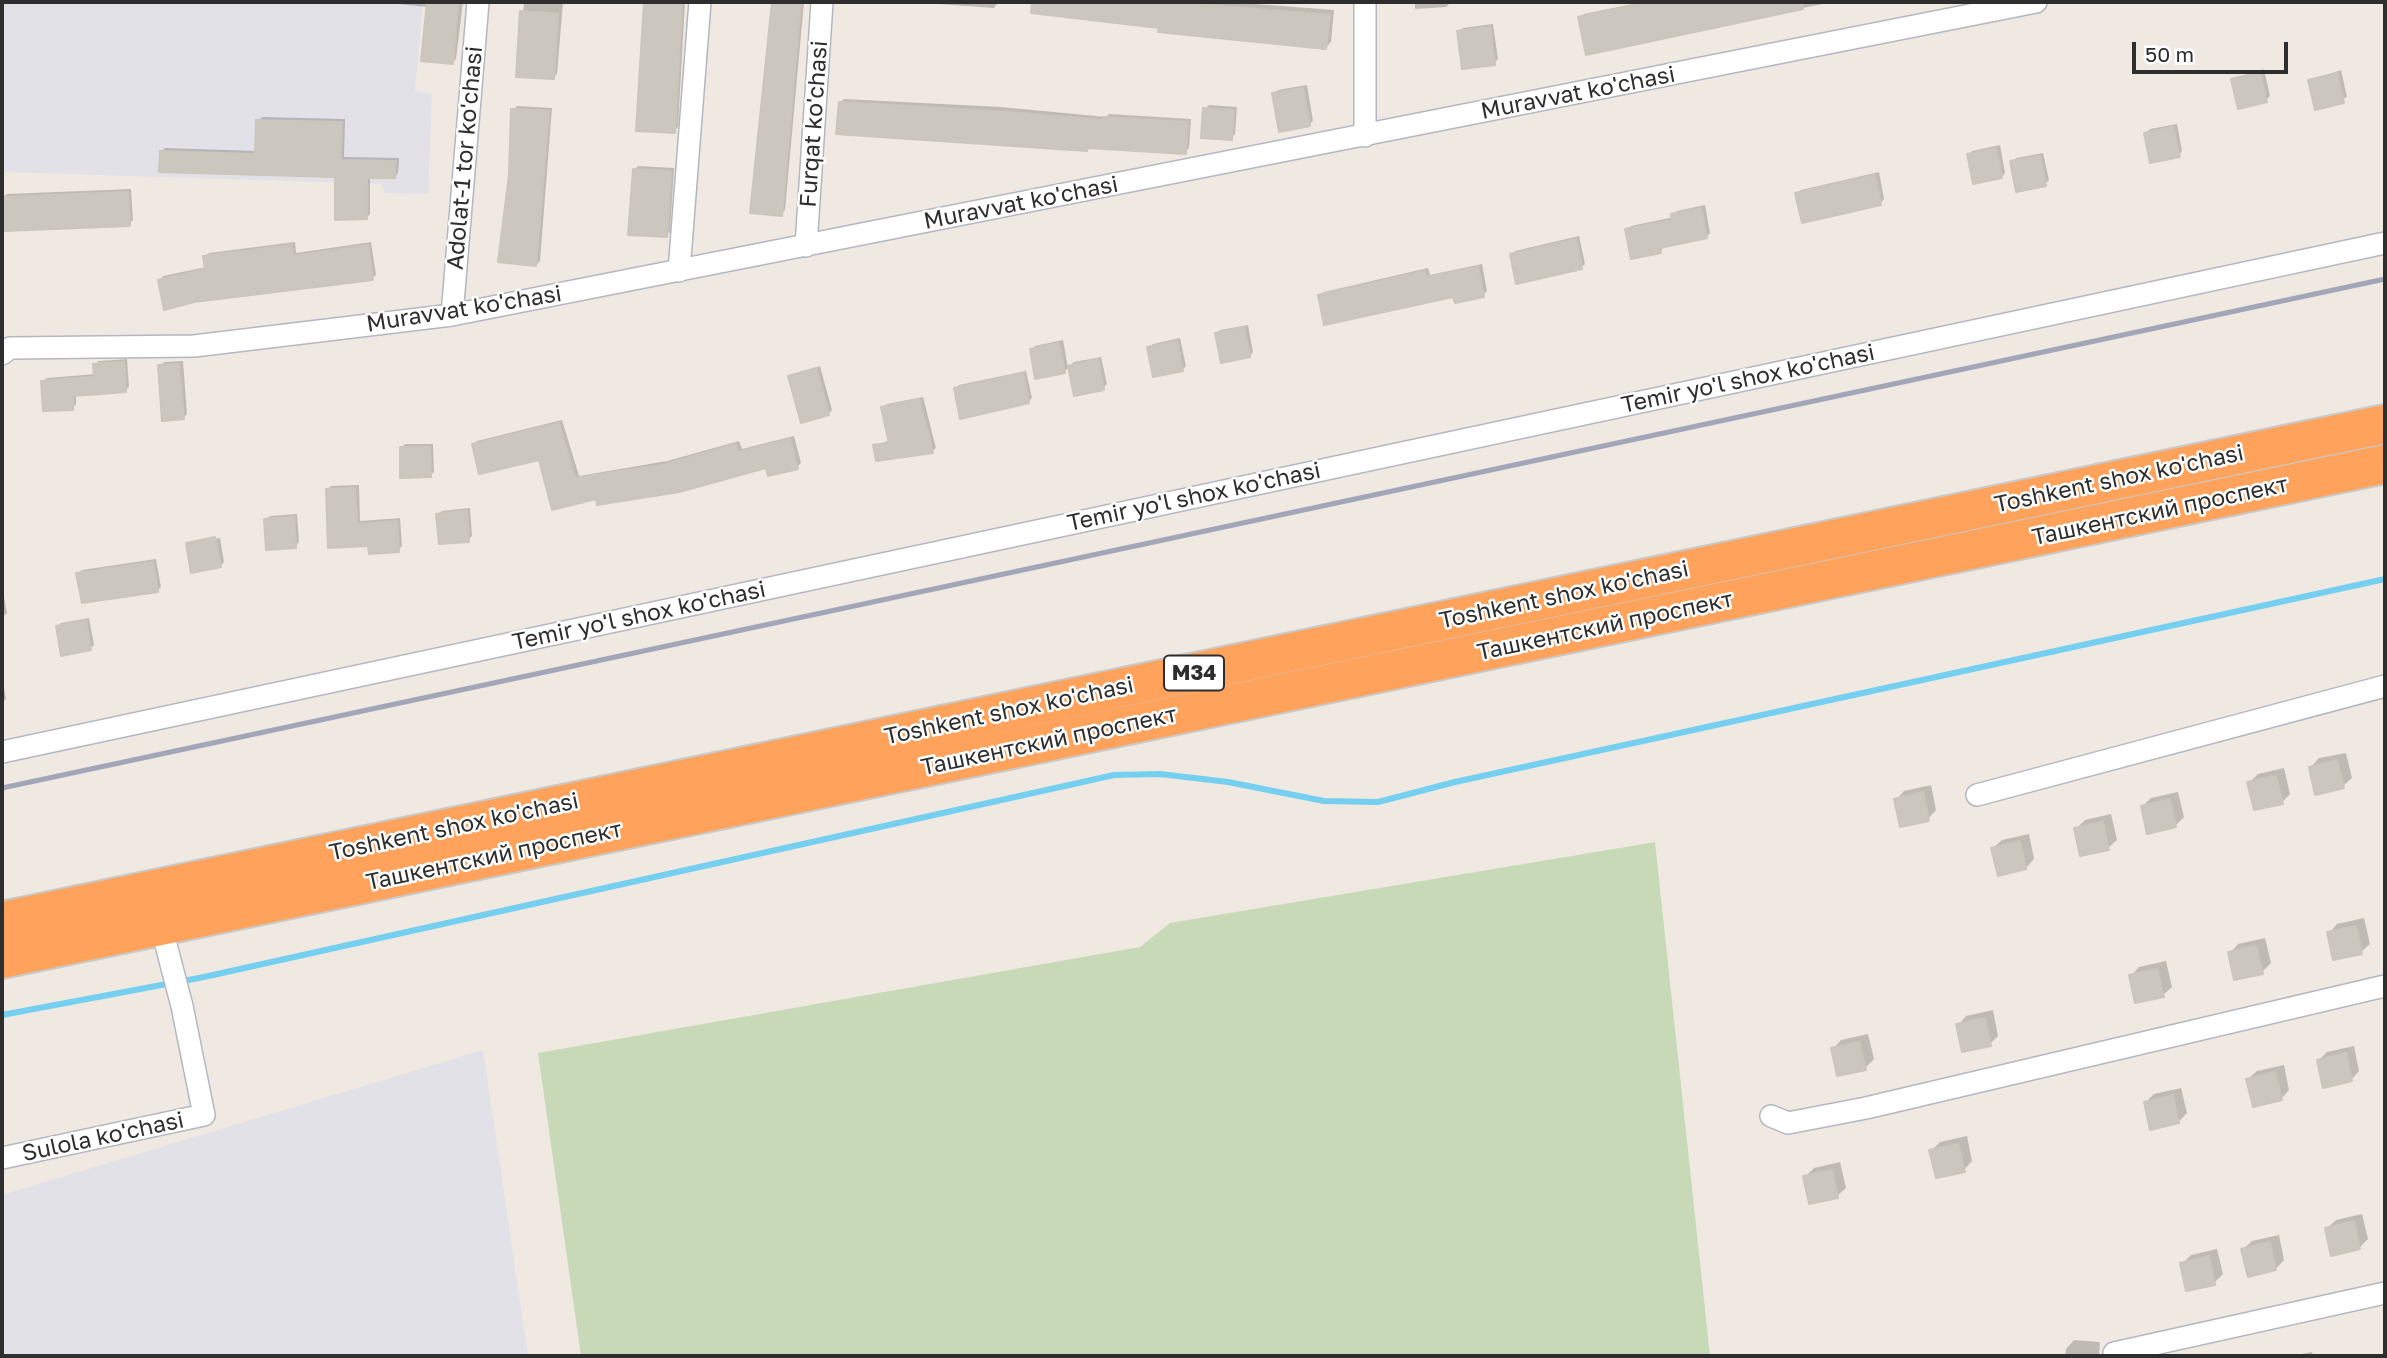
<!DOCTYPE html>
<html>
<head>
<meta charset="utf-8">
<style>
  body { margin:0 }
  #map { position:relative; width:2387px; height:1358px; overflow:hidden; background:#efe9e1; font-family:"Golos Text",sans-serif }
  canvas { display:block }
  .frame { position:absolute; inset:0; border:4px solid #2e2e2e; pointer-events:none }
  .scale { position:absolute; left:2132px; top:42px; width:156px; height:32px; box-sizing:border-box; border:4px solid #2e2e2e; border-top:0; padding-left:9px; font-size:21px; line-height:24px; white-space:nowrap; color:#2e2e2e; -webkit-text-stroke:5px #fff; paint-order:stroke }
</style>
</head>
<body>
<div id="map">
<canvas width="2387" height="1358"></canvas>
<div class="frame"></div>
<div class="scale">50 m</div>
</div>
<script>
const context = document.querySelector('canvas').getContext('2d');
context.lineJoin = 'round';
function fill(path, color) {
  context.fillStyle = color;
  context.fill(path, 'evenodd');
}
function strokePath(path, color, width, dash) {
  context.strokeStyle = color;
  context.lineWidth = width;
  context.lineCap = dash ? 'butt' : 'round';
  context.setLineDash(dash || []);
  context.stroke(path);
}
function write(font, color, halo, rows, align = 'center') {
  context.font = font + ' "Golos Text",sans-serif';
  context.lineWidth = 5;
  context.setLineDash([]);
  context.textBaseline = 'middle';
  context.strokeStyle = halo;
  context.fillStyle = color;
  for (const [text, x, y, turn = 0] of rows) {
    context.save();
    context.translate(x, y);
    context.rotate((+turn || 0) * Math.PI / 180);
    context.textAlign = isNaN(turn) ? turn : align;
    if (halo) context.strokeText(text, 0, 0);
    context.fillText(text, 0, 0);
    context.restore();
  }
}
fill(new Path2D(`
  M2 2H423L415 91 432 94 428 194 384 193 382 184 2 172Z
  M483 1050 528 1356H2V1195Z`), '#e3e1e8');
fill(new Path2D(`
  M1655 842 1710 1356H581L538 1053 1140 947 1170 923Z`), '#c8d9b8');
fill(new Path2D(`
  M382 2H463L456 59 453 62 426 7Z
  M524 2H563L557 74 553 77 518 75Z
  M646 2H685L678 127 674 131 638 129Z
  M773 2H804L785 210 781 214Z
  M911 2H998L994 8Z
  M1034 2H1231L1334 10 1331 42 1326 47 1033 12Z
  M1415 2H1449L1450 3 1446 7 1415 9Z
  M1642 2H1832L1588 52 1580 18 1584 14Z
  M1493 24 1498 59 1494 63 1459 32 1463 28Z
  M2264 69 2270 96 2266 100 2233 80Z
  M2341 70 2347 97 2316 108 2310 81Z
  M1307 85 1313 121 1309 125 1274 94 1278 90Z
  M844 99 1001 107 1106 117 1109 114 1191 119 1189 148 1185 152 840 103Z
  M1209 105 1237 107 1235 134 1231 138 1205 109Z
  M517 106 552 108 540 261 536 265 510 175 513 110Z
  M262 117 345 119 344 157 399 158 398 173 395 177 370 176V214L366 218 337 175 161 152 165 148 257 151 258 121Z
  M2177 124 2182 151 2179 155 2146 133 2150 129Z
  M2000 145 2005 173 2002 177 1969 155 1972 151Z
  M2043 153 2049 180 2045 184 2012 162 2016 158Z
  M638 166 674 168 670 232 666 235 634 170Z
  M1879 172 1884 199 1881 203 1797 194 1801 190Z
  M131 189 133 220 129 224 3 198 7 194Z
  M1705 205 1710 233 1706 237 1664 246 1660 252 1627 230 1631 226 1674 217 1677 211Z
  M1579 236 1585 264 1581 267 1511 255 1515 251Z
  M295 242 296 253 371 242 376 275 372 278 160 280 163 276 206 267 205 256 209 253Z
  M1482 264 1487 291 1483 295H1320L1324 292 1428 268 1430 275Z
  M1248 325 1253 352 1250 356 1217 334 1220 330Z
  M1180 338 1186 366 1182 370 1149 348 1153 344Z
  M1063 340 1068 368 1074 362 1101 357 1107 384 1103 388 1070 366 1064 372 1032 350 1035 346Z
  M127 359 129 387 125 390 76 394V404L73 408 43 382 47 378 96 374 95 364 99 361Z
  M183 361 187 414 183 418 160 366 164 362Z
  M820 366 832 410 828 414 790 377Z
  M1026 371 1032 398 1028 402 955 389 959 385Z
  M923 397 936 448 932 451 875 446 890 440 883 407 887 404Z
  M562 420 579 476 667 461 739 441 742 449 794 436 801 463 797 467 768 466 598 497 540 458 473 445 477 441Z
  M405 444H433L434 472 430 476 401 448Z
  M359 485 360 521 400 518 402 546 398 550 370 544 327 490 331 486Z
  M470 508 472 536 468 540 438 514 442 511Z
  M297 514 299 542 295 546 266 520 270 516Z
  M220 538 224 562 220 566 188 543Z
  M156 559 161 587 158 590 78 574 82 570Z
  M2 586 7 613 2 617Z
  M89 618 94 645 90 649 58 626 61 623Z
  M2 676 6 699 2 703Z
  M2346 753 2352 778 2343 786 2311 767 2319 758Z
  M2284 768 2290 794 2282 802 2249 783 2258 774Z
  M1931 785 1936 810 1928 819 1896 800 1904 791Z
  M2178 792 2184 817 2175 826 2143 806 2151 798Z
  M2111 814 2117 840 2108 848 2076 829 2085 820Z
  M2029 834 2034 859 2026 868 1993 848 2002 840Z
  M2364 918 2370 944 2361 952 2329 933 2337 924Z
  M2265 938 2271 963 2262 972 2230 953 2238 944Z
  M2166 961 2172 987 2163 995 2131 976 2139 967Z
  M1993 1010 1998 1036 1990 1044 1958 1025 1966 1016Z
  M1868 1034 1874 1059 1865 1068 1833 1049 1841 1040Z
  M2354 1046 2359 1071 2351 1080 2319 1060 2327 1052Z
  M2284 1065 2289 1090 2281 1099 2248 1079 2257 1071Z
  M2181 1088 2187 1113 2178 1122 2146 1102 2154 1094Z
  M1967 1136 1972 1161 1964 1170 1931 1151 1940 1142Z
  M1840 1162 1846 1188 1837 1196 1805 1177 1814 1168Z
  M2362 1214 2368 1239 2359 1248 2327 1228 2336 1220Z
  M2279 1235 2284 1260 2276 1269 2243 1249 2252 1241Z
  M2217 1249 2223 1274 2214 1283 2182 1264 2191 1255Z
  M2074 1340 2100 1342 2099 1356H2065L2066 1349Z
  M2312 1352 2313 1356H2291Z`), '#0003');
strokePath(new Path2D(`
  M2 1015 204 977 1114 775 1160 774 1228 782 1324 801 1378 802 1455 782 2385 579`), '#75cff0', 6);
const building = new Path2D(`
  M427 2H458L453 64 421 61Z
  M644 2H682L675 133 636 131Z
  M772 2H801L782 216 750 213Z
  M1032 2H1171L1330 15 1326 49 1158 32 1159 28 1031 13Z
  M1649 2H1802L1803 9 1586 55 1578 17Z
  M520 11 558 14 554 79 516 77Z
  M1490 27 1495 65 1462 69 1457 31Z
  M2260 72 2267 102 2238 109 2231 79Z
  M2337 73 2344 103 2315 110 2308 80Z
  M1303 88 1310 126 1279 132 1272 93Z
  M839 102 996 111 1103 120V117L1188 122 1186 154 1088 148 1087 151 836 134Z
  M1203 108 1234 110 1232 140 1201 138Z
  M511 109 549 111 536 266 498 262 509 175Z
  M256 120 342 122 341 160 396 161 395 178H367V219L335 220V177L159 172 160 151 255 154Z
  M2173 127 2180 157 2150 163 2144 133Z
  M1996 148 2002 178 1973 184 1967 154Z
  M2040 156 2046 186 2016 192 2010 161Z
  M633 169 671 171 667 237 628 235Z
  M1875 175 1881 205 1802 223 1795 193Z
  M128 192 130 226 3 231 2 197Z
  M1701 208 1707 238 1660 248 1661 253 1631 259 1625 229 1672 220 1671 214Z
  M1576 239 1582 269 1516 284 1510 254Z
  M291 245 293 256 368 245 373 280 194 302 164 310 158 280 205 269 203 256Z
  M1478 267 1484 297 1455 303 1453 297 1324 325 1318 295 1425 271 1426 277Z
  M1244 327 1250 357 1221 363 1215 333Z
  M1177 341 1183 371 1153 377 1147 347Z
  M1059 343 1065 373 1035 379 1030 349Z
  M1098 359 1104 390 1074 396 1068 366Z
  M124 362 126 392 73 396V410L43 411 41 381 94 377 93 364Z
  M179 364 184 419 162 421 158 365Z
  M816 368 829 415 801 423 788 376Z
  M1023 373 1029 403 960 419 954 388Z
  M919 399 933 453 876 461 873 445 889 443 881 407Z
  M559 423 575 478 662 465 736 444 738 452 790 439 798 469 768 476 766 468 679 492 597 505 596 499 552 510 539 460 479 474 472 444Z
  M400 447H430L431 477 400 478Z
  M355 488 357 524 397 521 399 552 369 554 368 546 328 548 326 489Z
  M467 511 469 542 439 544 436 514Z
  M294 517 296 548 266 550 264 519Z
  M215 537 221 567 191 573 186 543Z
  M153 562 158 592 82 603 76 573Z
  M86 620 91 650 61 656 56 626Z
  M2337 760 2344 788 2315 795 2309 767Z
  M2276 776 2283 804 2254 810 2247 782Z
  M1923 792 1929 821 1900 827 1894 799Z
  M2170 799 2176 827 2147 834 2141 806Z
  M2103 822 2109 850 2080 856 2074 828Z
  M2020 841 2026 869 1998 876 1991 848Z
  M2356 926 2362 954 2333 960 2327 932Z
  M2256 946 2263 974 2234 980 2228 952Z
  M2157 969 2164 997 2135 1003 2129 975Z
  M1985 1018 1991 1046 1962 1052 1956 1024Z
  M1859 1042 1866 1070 1837 1076 1831 1048Z
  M2346 1053 2352 1081 2323 1088 2317 1060Z
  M2275 1072 2282 1100 2253 1107 2246 1079Z
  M2173 1095 2179 1123 2150 1130 2144 1102Z
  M1958 1144 1965 1172 1936 1178 1929 1150Z
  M1832 1170 1838 1198 1809 1204 1803 1176Z
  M2354 1221 2360 1249 2331 1256 2325 1228Z
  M2270 1242 2276 1270 2248 1277 2241 1249Z
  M2209 1256 2215 1285 2186 1291 2180 1263Z`);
fill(building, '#cbc7bf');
strokePath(building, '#cbc5ba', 2);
const street = new Path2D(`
  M1365 136V2
  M806 246 822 2
  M679 271 700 2
  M452 315 478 2
  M2 354 10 348 194 346 452 315 2036 2
  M2 752 2385 243
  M1977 795 2385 686
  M1771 1116 1788 1123 1866 1108 2385 986
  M2 1158 204 1115 182 1006 161 926
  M2114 1356V1353L2385 1293`);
const highway = new Path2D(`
  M2 921 2385 424
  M2 959 2385 464`);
strokePath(street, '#b4b7c1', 24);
strokePath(highway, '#c9c9c9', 42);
strokePath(street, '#fff', 21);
strokePath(highway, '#ffa35c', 38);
strokePath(new Path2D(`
  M2 788 2385 279`), '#a3a6b8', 5);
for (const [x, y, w] of [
  [1194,673,60]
]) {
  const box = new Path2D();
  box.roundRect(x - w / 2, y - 17.5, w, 35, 5);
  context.fillStyle = '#fff';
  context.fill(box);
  strokePath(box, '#2e2e2e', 2);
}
write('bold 21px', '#2e2e2e', null, [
  ["M34",1194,673]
]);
write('23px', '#2e2e2e', '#fff', [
  ["Muravvat ko'chasi",1578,93,-11],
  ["Furqat ko'chasi",814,124,-86],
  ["Adolat-1 tor ko'chasi",465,158,-85],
  ["Muravvat ko'chasi",1021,203,-11],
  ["Muravvat ko'chasi",464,309,-9],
  ["Temir yo'l shox ko'chasi",1748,379,-12],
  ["Toshkent shox ko'chasi",2119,479,-12],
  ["Temir yo'l shox ko'chasi",1194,497,-12],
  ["Ташкентский проспект",2160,511,-12],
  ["Toshkent shox ko'chasi",1564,595,-12],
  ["Temir yo'l shox ko'chasi",639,616,-12],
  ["Ташкентский проспект",1605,626,-12],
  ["Toshkent shox ko'chasi",1009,711,-12],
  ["Ташкентский проспект",1049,741,-12],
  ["Toshkent shox ko'chasi",454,827,-12],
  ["Ташкентский проспект",494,856,-12],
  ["Sulola ko'chasi",103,1137,-12]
]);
</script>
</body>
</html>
